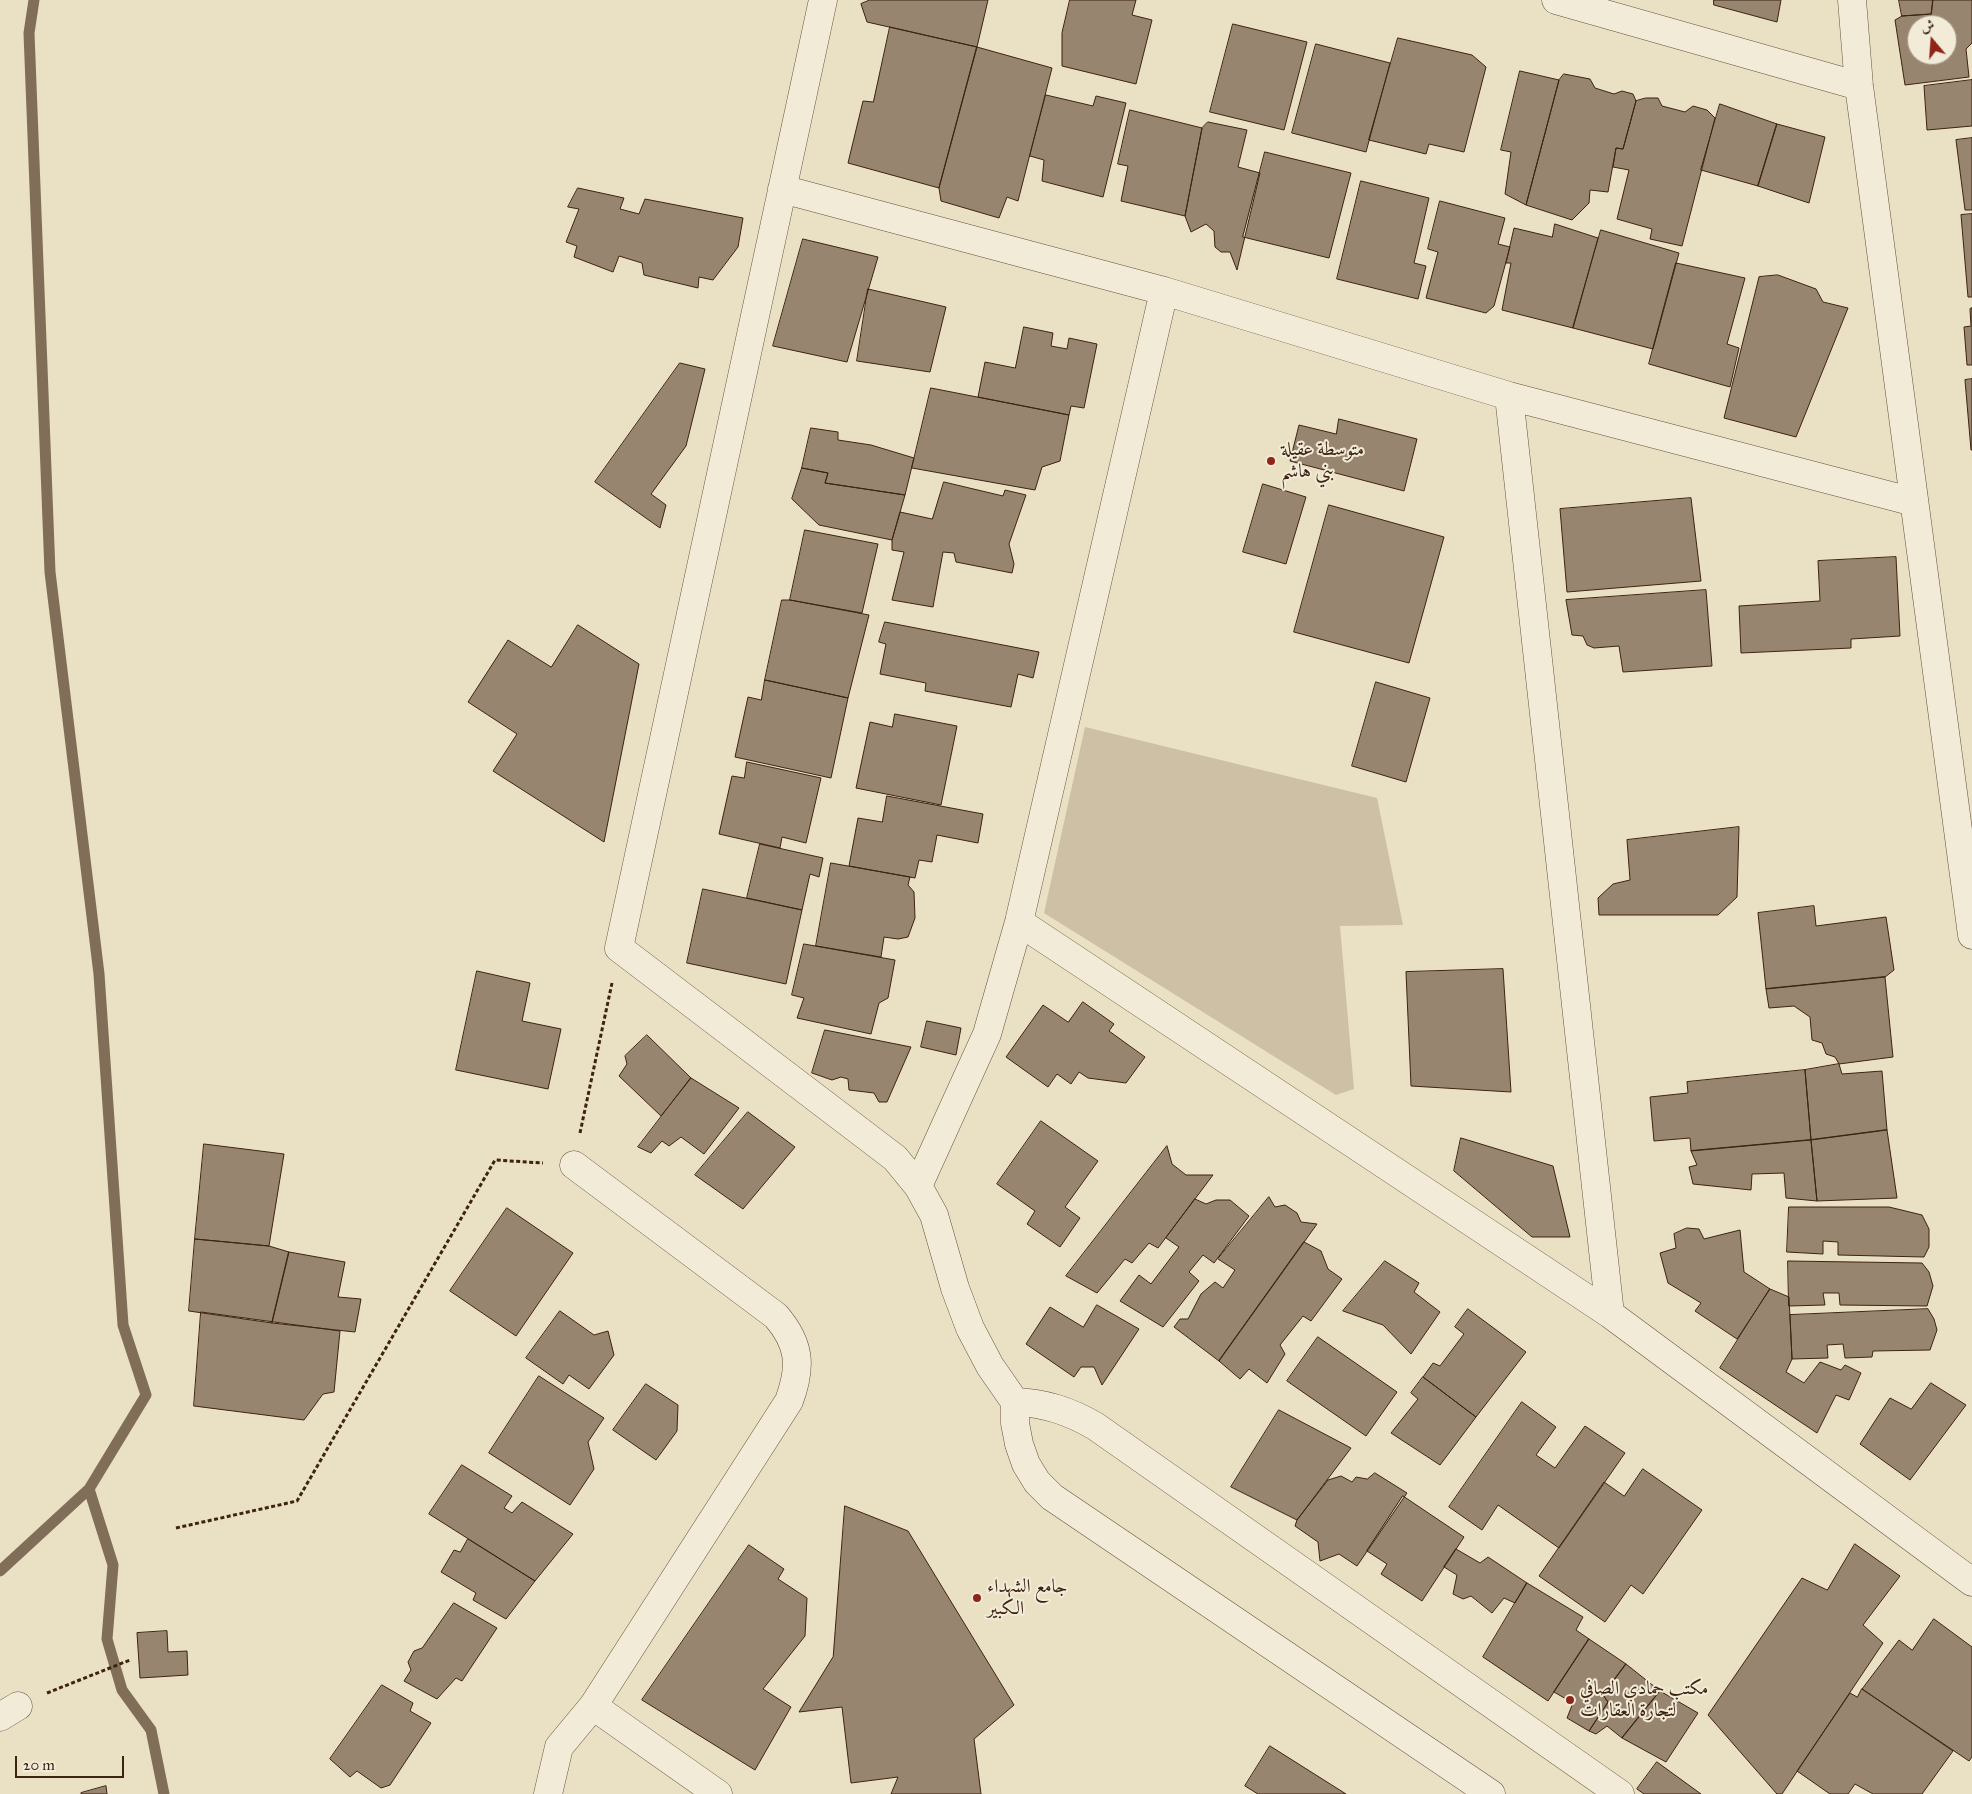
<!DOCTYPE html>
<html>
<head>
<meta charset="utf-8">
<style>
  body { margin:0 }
  #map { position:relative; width:1972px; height:1794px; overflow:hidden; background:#eae0c3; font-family:"IM FELL Great Primer",Amiri,serif }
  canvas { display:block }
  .north { position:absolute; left:1907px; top:15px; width:50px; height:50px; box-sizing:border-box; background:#f1ebd8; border:1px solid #a99b89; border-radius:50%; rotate:342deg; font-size:14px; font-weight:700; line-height:20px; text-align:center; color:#3d2313 }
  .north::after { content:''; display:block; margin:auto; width:18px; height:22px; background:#8f2418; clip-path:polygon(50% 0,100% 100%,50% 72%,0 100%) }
  .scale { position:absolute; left:15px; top:1756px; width:109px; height:22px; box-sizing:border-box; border:2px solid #3d2313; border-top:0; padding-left:6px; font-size:15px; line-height:18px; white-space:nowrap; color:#3d2313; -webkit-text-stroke:4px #f1ebd8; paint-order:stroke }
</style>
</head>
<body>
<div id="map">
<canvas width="1972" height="1794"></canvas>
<div class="north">ش</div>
<div class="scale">20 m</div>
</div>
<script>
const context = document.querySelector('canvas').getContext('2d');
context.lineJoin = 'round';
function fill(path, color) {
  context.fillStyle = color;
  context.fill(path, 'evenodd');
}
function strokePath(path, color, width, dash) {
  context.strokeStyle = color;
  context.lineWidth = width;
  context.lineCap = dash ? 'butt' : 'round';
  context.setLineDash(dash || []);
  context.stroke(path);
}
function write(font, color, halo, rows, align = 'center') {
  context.font = font + ' "IM FELL Great Primer",Amiri,serif';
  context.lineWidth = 4;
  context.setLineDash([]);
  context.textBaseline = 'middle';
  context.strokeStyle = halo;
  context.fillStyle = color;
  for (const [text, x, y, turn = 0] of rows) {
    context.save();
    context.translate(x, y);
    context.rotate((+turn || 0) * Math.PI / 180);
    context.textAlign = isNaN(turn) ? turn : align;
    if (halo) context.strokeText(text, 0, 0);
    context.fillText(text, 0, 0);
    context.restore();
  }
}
fill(new Path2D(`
  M1085 727 1377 798 1403 925 1340 926 1354 1089 1336 1095 1044 913Z`), '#cdc0a5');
strokePath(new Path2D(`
  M89 1489 113 1565 107 1639 122 1690 151 1730 164 1794
  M0 1571 89 1489 146 1395 123 1325 99 974 50 572 29 33 34 0`), '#816e59', 11);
const building = new Path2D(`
  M870 0H988L977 47 867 22 861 4Z
  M1070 0H1136L1132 15 1152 20 1136 84 1062 66V33Z
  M1714 0H1781L1777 22 1714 5Z
  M1899 0H1933L1931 14 1902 16Z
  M1933 0H1972V43L1966 49 1969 77 1905 85 1895 20 1902 16 1931 14ZM1917 25H1947V55H1917Z
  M1233 24 1307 42 1284 130 1210 112Z
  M890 27 977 47 939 188 848 163 863 101 873 102Z
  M1398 38 1472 55 1486 67 1464 152 1429 144 1426 154 1369 140Z
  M1316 44 1390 63 1366 152 1292 133Z
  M977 47 1052 68 1018 201 1007 197 999 218 941 201 939 188Z
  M1520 71 1559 80 1526 205 1505 194 1511 152 1501 150Z
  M1564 74 1590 79 1595 88 1614 94 1622 91 1633 94 1636 101 1623 149 1616 148 1608 192 1590 190 1589 203 1572 220 1526 205 1559 80Z
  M1972 80V126L1927 130 1924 86Z
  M1046 95 1093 106 1096 96 1126 103 1103 197 1042 181 1044 160 1030 156Z
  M1646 98H1658L1662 106 1685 112 1693 106 1707 110 1715 118 1682 246 1650 239 1652 229 1617 219 1629 170 1613 167 1616 148 1623 149 1636 101Z
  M1720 104 1777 124 1758 186 1701 170Z
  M1130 110 1202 128 1185 216 1121 201 1128 166 1118 164Z
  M1208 122 1247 130 1238 167 1260 173 1237 270 1230 252H1221L1215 247 1214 231 1206 224 1191 232 1185 216 1202 128Z
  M1777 124 1825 137 1809 203 1758 186Z
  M1972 138V210H1965L1956 140Z
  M1265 152 1351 173 1329 258 1243 237Z
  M1361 181 1429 198 1414 263 1426 266 1418 299 1337 279Z
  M578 188 624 198 620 209 639 214 645 199 743 218 738 247 713 280 699 277 698 288 644 275 642 263 619 256 613 272 574 257 577 246 566 242 579 209 568 207Z
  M1440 201 1505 218 1498 244 1510 247 1494 306 1486 313 1426 298 1438 252 1428 249Z
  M1972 214V297H1968L1961 215Z
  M1555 224 1598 238 1573 328 1502 310 1511 263H1506L1514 228 1552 237Z
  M1601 230 1679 253 1653 349 1573 328Z
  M803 239 878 257 847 362 773 346Z
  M1676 263 1745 278 1727 344 1739 348 1730 387 1649 364Z
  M1778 275 1816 289 1823 302 1848 308 1796 437 1724 418 1759 277Z
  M868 289 946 307 930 372 857 361Z
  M1972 308V365H1967L1964 327 1971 326 1970 309Z
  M1024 327 1053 333 1051 346 1067 349 1069 338 1097 344 1084 408 1071 406 1069 415 978 397 985 362 1015 368Z
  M680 363 705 369 686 446 651 494 666 505 660 528 595 482Z
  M1972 379V450H1971L1965 380Z
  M931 388 1069 415 1060 461 1042 467 1035 490 912 468Z
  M1339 419 1417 439 1404 491 1290 461 1299 425 1336 434Z
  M811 428 838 432V440L871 445 914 458 905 495 825 483 828 473 802 468Z
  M802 468 828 473 825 483 905 495 892 540 819 525 792 499Z
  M944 482 1003 496 1005 490 1026 495 1009 544 1014 564 1012 573 956 562 954 553 943 552 933 607 892 600 904 552 892 550V540L900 512 932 519Z
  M1263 484 1306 497 1286 564 1243 552Z
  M1691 498 1701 581 1567 592 1560 509Z
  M1329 505 1444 537 1409 663 1294 632Z
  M805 530 878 544 862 613 790 600Z
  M1896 557 1900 636 1851 639V648L1741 653 1739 606 1820 601 1818 561Z
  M1706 590 1712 666 1623 672 1619 646 1594 648 1587 645 1583 636 1572 635 1566 600Z
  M782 600H790L869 615 848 698 765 680Z
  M885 622 1039 652 1033 678 1018 674 1011 707 925 691 926 683 880 674 886 644 879 642Z
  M578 625 639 664 604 842 493 771 517 734 468 702 508 640 551 667Z
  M765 680 848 698 831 778 735 757 748 697 761 700Z
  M1376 682 1430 698 1406 782 1352 766Z
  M895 714 957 726 941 805 856 788 870 722 892 727Z
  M747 762 821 778 806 843 782 837 780 848 719 834 732 776 744 778Z
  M887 796 983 814 978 843 937 835 932 862 919 860 915 878 849 866 858 818 882 822Z
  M1739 827 1737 897 1718 915H1599L1598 898 1613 884 1630 880 1627 840Z
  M760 844 823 858 819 877 810 874 802 910 747 898Z
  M831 863 910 877 908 885 914 892 915 918 908 937 898 939 884 937 881 957 816 946Z
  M703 889 802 910 786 984 687 963Z
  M1814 906 1816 926 1886 917 1894 970 1885 977 1766 989 1758 913Z
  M804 944 895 960 888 998 879 1003 871 1034 797 1018 804 998 792 995Z
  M1503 969 1511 1092 1411 1086 1406 972Z
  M477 971 530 983 522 1021 561 1029 548 1089 456 1070Z
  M1885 977 1893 1057 1839 1064 1835 1057 1826 1054 1822 1043 1812 1040 1810 1017 1794 1006 1769 1008 1766 989Z
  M1083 1002 1114 1024 1109 1031 1145 1057 1126 1083 1088 1078 1079 1072 1071 1084 1057 1074 1048 1087 1006 1057 1043 1005 1068 1022Z
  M927 1021 961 1028 956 1055 921 1047Z
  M825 1030 911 1047 887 1102H879L874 1093 849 1090 848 1079 841 1077 832 1080 812 1073Z
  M647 1035 691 1078 661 1116 619 1076 627 1064 625 1056Z
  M1839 1064 1842 1074 1882 1071 1887 1130 1811 1140 1805 1070Z
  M1805 1070 1811 1140 1691 1151 1690 1138 1654 1141 1650 1097 1688 1093 1687 1082Z
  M691 1078 739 1108 704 1154 681 1137 669 1146 662 1141 651 1153 638 1147Z
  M748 1112 795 1147 743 1209 695 1175Z
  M1041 1121 1098 1161 1065 1207 1080 1218 1060 1247 1027 1224 1035 1211 997 1184Z
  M1887 1130 1897 1198 1817 1201 1811 1140Z
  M1461 1138 1553 1166 1570 1237H1532L1454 1171Z
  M1811 1140 1817 1201 1786 1198 1784 1173 1752 1174 1751 1190 1693 1184 1689 1167 1697 1165 1691 1151Z
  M204 1144 284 1154 269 1246 195 1239Z
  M1167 1146 1172 1164 1186 1175H1213L1158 1248 1149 1243 1132 1263 1125 1259 1097 1293 1066 1276Z
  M1269 1197 1275 1207 1285 1205 1297 1213 1301 1222 1317 1224 1219 1361 1174 1327 1180 1319H1188L1201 1294 1215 1282 1223 1288 1235 1270 1218 1259Z
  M1195 1199 1206 1204 1216 1200H1230L1249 1216 1214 1263 1203 1255 1189 1272 1199 1281 1163 1327 1120 1301 1139 1275 1151 1284 1179 1247 1166 1238Z
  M1789 1207H1889L1922 1215 1929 1229V1247L1924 1257 1838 1255V1242L1823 1241V1254L1787 1252Z
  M507 1208 573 1253 516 1336 450 1291Z
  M1687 1228 1699 1229 1704 1239 1740 1230 1744 1272 1770 1289 1737 1339 1695 1311 1701 1303 1668 1283 1660 1253 1676 1248 1674 1234Z
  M195 1239 269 1246 289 1252 272 1323 189 1311Z
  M1304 1242 1321 1251 1328 1269 1342 1279 1311 1321 1303 1316 1280 1345 1285 1354 1267 1383 1249 1369 1240 1379 1219 1361Z
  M289 1252 345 1262 338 1297 361 1299 355 1332 272 1323Z
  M1385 1261 1419 1283 1414 1292 1440 1312 1411 1354 1383 1325 1343 1311Z
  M1788 1261 1922 1263 1929 1272 1933 1286 1927 1306 1840 1305 1839 1293H1823L1825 1305 1789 1306Z
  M1770 1289 1789 1297 1792 1359 1786 1372 1804 1383 1820 1362 1841 1370 1845 1365 1861 1373 1849 1400 1836 1395 1817 1433 1720 1368Z
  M1097 1305 1139 1329 1102 1385 1094 1367H1081L1074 1377 1026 1344 1050 1307 1083 1327Z
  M1468 1309 1526 1352 1476 1417 1423 1377 1433 1363 1440 1366 1464 1334 1455 1327Z
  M1928 1309 1934 1319 1937 1330 1930 1350 1873 1351 1872 1357 1845 1358 1843 1344 1827 1345 1828 1358 1792 1359 1790 1315Z
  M560 1311 594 1335 608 1331 614 1355 589 1389 569 1375 563 1384 526 1358Z
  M201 1312 340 1331 334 1392 323 1394 304 1420 194 1406Z
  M1318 1337 1397 1392 1366 1436 1287 1381Z
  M539 1376 604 1418 588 1442 594 1469 570 1505 489 1453Z
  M1423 1377 1476 1417 1440 1465 1391 1433 1418 1399 1411 1393Z
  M1931 1383 1966 1405 1910 1480 1860 1444 1890 1398 1911 1409Z
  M646 1384 678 1405 677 1431 656 1460 613 1430Z
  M1522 1402 1556 1427 1536 1455 1555 1468 1585 1426 1625 1453 1559 1548 1498 1505 1482 1530 1449 1507Z
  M1279 1410 1351 1448 1297 1520 1231 1487Z
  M462 1465 512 1496 504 1508 512 1513 522 1502 573 1534 535 1581 429 1514Z
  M1643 1469 1702 1510 1643 1594 1631 1585 1605 1622 1539 1576 1604 1482 1624 1496Z
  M1375 1473 1407 1493 1357 1566 1339 1554 1320 1561 1318 1542 1295 1526 1297 1520 1328 1480 1341 1476 1352 1482 1356 1477 1367 1479Z
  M1403 1496 1464 1537 1422 1601 1381 1574 1387 1564 1367 1551Z
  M845 1506 908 1531 1014 1705 974 1739 981 1794H891L898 1777 851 1783 842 1707 799 1712 833 1657Z
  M468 1539 535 1581 506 1619 473 1600 476 1593 441 1572 454 1550 460 1552Z
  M1855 1544 1900 1576 1863 1625 1883 1643 1782 1794H1777L1708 1715 1802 1578 1827 1590Z
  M749 1545 784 1569 778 1579 807 1598 805 1636 763 1689 791 1707 755 1770 642 1700Z
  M1456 1549 1480 1563 1488 1557 1527 1583 1515 1603 1504 1598 1492 1613 1471 1596 1463 1599 1453 1594 1457 1575 1444 1567Z
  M1527 1583 1583 1617 1576 1630 1589 1639 1548 1701 1483 1657Z
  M454 1603 497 1628 462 1681 456 1678 437 1699 404 1681 411 1670 408 1662 414 1651 422 1648Z
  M1934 1619 1972 1647V1757L1969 1761 1862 1689 1899 1640 1912 1650Z
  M167 1631 168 1652 187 1651 188 1675 140 1678 137 1633Z
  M1589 1639 1626 1664 1603 1695 1608 1702 1589 1731 1567 1718 1573 1703 1554 1692Z
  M1626 1664 1660 1691 1622 1738 1607 1726 1596 1734 1589 1731 1608 1702 1603 1695Z
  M382 1685 413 1703 410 1711 431 1723 390 1785 381 1788 357 1771 350 1777 330 1759Z
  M1862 1689 1953 1751 1922 1794H1873L1855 1784 1848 1794H1830L1797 1771 1850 1693 1857 1697Z
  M1660 1691 1698 1713 1666 1762 1622 1738Z
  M1270 1746 1346 1794H1258L1245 1786Z
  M1657 1762 1701 1794H1644L1637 1789Z
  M106 1786 107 1794H81V1793Z`);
fill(building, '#97856f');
strokePath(building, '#3d2313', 1);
const minor = new Path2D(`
  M823 0 619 948 895 1158 918 1186 934 1215 955 1288 970 1328 990 1366 1015 1402V1423L1019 1444 1026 1464 1037 1482 1052 1497 1491 1794
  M1556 0 1859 86
  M1852 0 1859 86 1972 935
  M782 189 1164 291 1509 396 1914 502
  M1509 396 1610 1314
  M1019 922 1610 1314 1972 1582
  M918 1186 987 1034 1019 922 1164 291
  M1015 1402C1045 1403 1069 1411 1095 1426L1620 1794
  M593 1706 718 1794
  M0 1717 18 1706
  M548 1794 559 1747 593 1706 789 1401C802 1366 800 1344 776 1316L574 1165`);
strokePath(minor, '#68523f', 29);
strokePath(new Path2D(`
  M580 1133 612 983
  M176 1528 297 1501 495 1160 543 1163
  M47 1693 130 1660`), '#3d2313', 3, [4, 2.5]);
strokePath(minor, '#f1ebd8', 28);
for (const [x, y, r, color] of [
  [1271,461,5,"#8f2418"],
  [977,1598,5,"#8f2418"],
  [1570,1700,5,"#8f2418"]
]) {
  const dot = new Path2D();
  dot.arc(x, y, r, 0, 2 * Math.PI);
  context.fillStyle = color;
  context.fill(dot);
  strokePath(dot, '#f1ebd8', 2);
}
write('19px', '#3d2313', '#f1ebd8', [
  ["متوسطة عقيلة",1281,450],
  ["بني هاشم",1281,472],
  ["جامع الشهداء",987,1587],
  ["الكبير",987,1609],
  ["مكتب حمادي الصافي",1580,1689],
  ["لتجارة العقارات",1580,1711]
], 'left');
</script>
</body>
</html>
